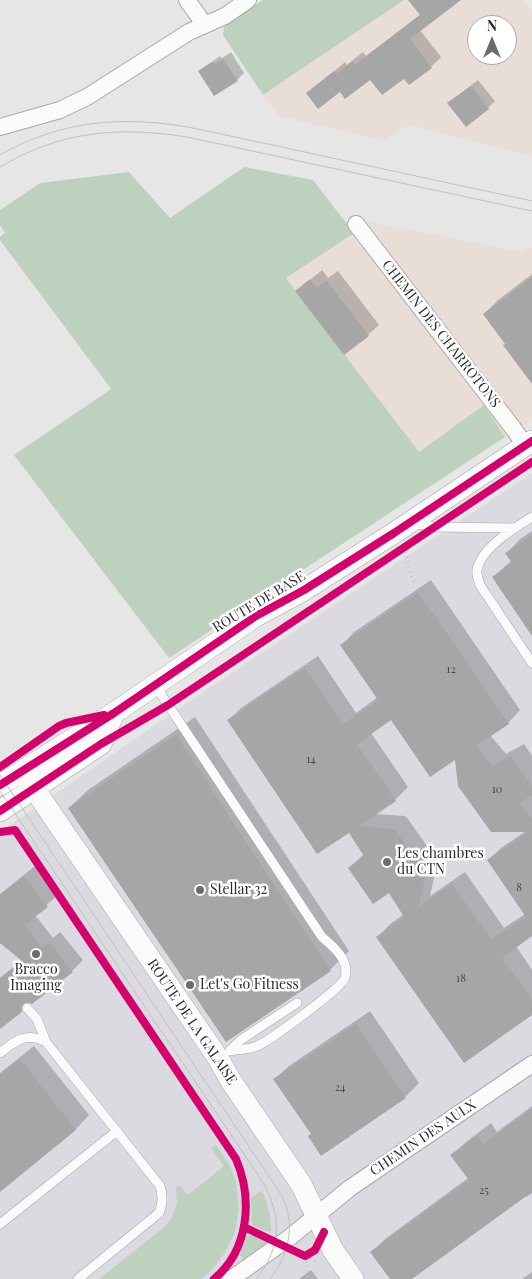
<!DOCTYPE html>
<html>
<head>
<meta charset="utf-8">
<style>
  body { margin:0 }
  #map { position:relative; width:532px; height:1279px; overflow:hidden; background:#e6e6e6; font-family:"Playfair Display",serif }
  canvas { display:block }
  .north { position:absolute; left:467px; top:15px; width:50px; height:50px; box-sizing:border-box; background:#fff; border:1px solid #aaa; border-radius:50%; rotate:0deg; font-size:14px; font-weight:700; line-height:20px; text-align:center; color:#2a2a2b }
  .north::after { content:''; display:block; margin:auto; width:18px; height:22px; background:#6c6c6c; clip-path:polygon(50% 0,100% 100%,50% 72%,0 100%) }
</style>
</head>
<body>
<div id="map">
<canvas width="532" height="1279"></canvas>
<div class="north">N</div>
</div>
<script>
const context = document.querySelector('canvas').getContext('2d');
context.lineJoin = 'round';
function fill(path, color) {
  context.fillStyle = color;
  context.fill(path, 'evenodd');
}
function strokePath(path, color, width, dash) {
  context.strokeStyle = color;
  context.lineWidth = width;
  context.lineCap = dash ? 'butt' : 'round';
  context.setLineDash(dash || []);
  context.stroke(path);
}
function write(font, color, halo, rows, align = 'center') {
  context.font = font + ' "Playfair Display",serif';
  context.lineWidth = 5;
  context.setLineDash([]);
  context.textBaseline = 'middle';
  context.strokeStyle = halo;
  context.fillStyle = color;
  for (const [text, x, y, turn = 0] of rows) {
    context.save();
    context.translate(x, y);
    context.rotate((+turn || 0) * Math.PI / 180);
    context.textAlign = isNaN(turn) ? turn : align;
    if (halo) context.strokeText(text, 0, 0);
    context.fillText(text, 0, 0);
    context.restore();
  }
}
fill(new Path2D(`
  M403 0H523L532 12V157L409 125 383 141 279 116 263 95ZM477 25H507V55H477Z
  M347 221H364L523 252 532 247V420L505 437 484 405 419 453 286 278 353 233Z`), '#e9ded7');
fill(new Path2D(`
  M532 473V1279H0V832L184 705Z`), '#dadae0');
fill(new Path2D(`
  M263 0H404L263 95 223 35 224 27Z
  M244 167 313 180 354 233 286 278 419 452 484 405 505 437 169 658 14 455 111 389 0 240V237L5 233 0 225V210L40 183 129 172 170 218Z
  M216 1145 230 1166 236 1182 239 1209 235 1232 226 1251 214 1268 201 1279H99L166 1226 171 1219 177 1203 176 1188 179 1185 188 1195 224 1166 211 1148Z
  M262 1191C268 1205 271 1216 271 1231L268 1232 252 1225 251 1197Z
  M253 1235 269 1243 246 1262 240 1255 248 1236Z`), '#bdd1be');
fill(new Path2D(`
  M409 0H457L420 30 441 57 431 67 405 77 370 78 340 90 308 93 345 62 347 65 363 52 366 56 421 14Z
  M231 52 244 73 237 80 199 71 220 56 222 58Z
  M478 80 495 101 488 108 448 103Z
  M322 270 328 278 338 271 379 325 368 335 297 291Z
  M532 274V382L507 343 484 314 498 300Z
  M532 531V633L493 577 512 560 507 553 520 539Z
  M431 580 520 710 508 723 490 735 506 754 524 744 532 756V936L516 946 532 970V1014L378 937 390 924 404 914 389 892 349 868 364 854 349 831 229 720 241 708 318 656 356 713 378 697 342 645 354 632ZM392 718 456 758 526 831 501 848 488 860 525 914 504 928 465 872 430 896 437 864 436 859 408 819 405 816 375 814 395 800 408 787 371 733Z
  M195 717 349 951 330 970 69 808 88 790Z
  M35 866 57 896 35 915 53 938 60 932 83 960 72 971 32 1003 30 1002 0 1028V978L23 960 2 943 0 944V894Z
  M370 1011 419 1083 405 1097 321 1154 312 1133 275 1079 289 1066Z
  M34 1046 89 1115 76 1129 0 1191V1073Z
  M532 1106V1193L526 1197 525 1195 410 1279H391L372 1252 385 1239 468 1178 452 1155 466 1142 491 1123 497 1132Z
  M311 1270 318 1279H299Z
  M532 1272V1279H522Z`), '#0003');
fill(new Path2D(`
  M408 0H461L410 39 432 68 409 85 404 79 382 95 370 80 345 99 340 92 318 109 306 93 334 71 336 74 353 61 355 65 420 15Z
  M223 59 238 81 214 96 198 71 212 62 214 64Z
  M471 86 489 109 466 127 447 103Z
  M532 277V384L503 345 505 344 483 314Z
  M310 279 317 288 327 281 369 336 344 355 295 291Z
  M532 535V636L492 577 512 563 505 553Z
  M418 592 509 724 476 746 493 766 510 756 532 786V795L520 803 532 820V936L502 958 532 1000V1015L464 1063 376 937 404 917 389 893 373 904 348 868 364 856 349 833 317 854 227 720 305 668 343 724 378 700 340 645ZM391 720 430 777 455 760 458 786 491 832H528L487 860 526 917 491 939 452 884 419 907 425 877 424 872 396 831 392 829 359 826 396 801 357 744Z
  M176 735 331 971 226 1042 68 808Z
  M24 876 48 907 24 925 42 947 49 942 73 972 32 1004 28 1002 23 1003 21 1007 22 1012 0 1029V978L22 961 0 943V895Z
  M356 1024 406 1098 321 1156 308 1136 311 1134 273 1079Z
  M20 1059 76 1130 0 1192V1074Z
  M532 1109V1192L412 1279H390L370 1252 469 1180 450 1155 477 1136 483 1144Z`), '#a6a6a6');
const service = new Path2D(`
  M532 517C514 528 481 548 477 570 476 575 479 581 480 585L532 663
  M413 523 434 527 515 528
  M155 685 322 937C334 947 350 960 345 978 343 987 268 1042 257 1046 249 1050 238 1049 230 1051
  M27 1008 37 1019 46 1042
  M230 1050 242 1039 297 1003
  M0 1053C16 1040 26 1032 46 1042L160 1186C163 1196 163 1203 159 1213L78 1279
  M0 1224 117 1131`);
const minor = new Path2D(`
  M187 0 205 25
  M0 127 60 110 87 97 189 32 225 16 248 0
  M356 224 513 428 525 445
  M231 1279 289 1238 350 1188 532 1064`);
const tertiary = new Path2D(`
  M22 771 218 1058 231 1081 301 1184 333 1250 353 1279
  M0 785 114 713 256 616 304 590 394 533 532 441
  M0 811 101 744 114 713`);
strokePath(service, '#a8a8a8', 10);
strokePath(minor, '#a8a8a8', 18);
strokePath(tertiary, '#a8a8a8', 22);
strokePath(new Path2D(`
  M405 552C409 563 409 573 415 584
  M305 1256 309 1279
  M305 1257 317 1262`), '#c5c5c5', 3, [1, 4]);
strokePath(service, '#fbfbfb', 9);
strokePath(minor, '#fbfbfb', 16);
strokePath(tertiary, '#fbfbfb', 21);
strokePath(new Path2D(`
  M0 155C62 119 128 115 198 129L532 201
  M0 167C60 131 119 126 187 137L532 211
  M0 775 282 1196C296 1225 289 1255 270 1279
  M0 791 262 1181C282 1215 282 1248 256 1279`), '#c1c1c1', 1);
strokePath(new Path2D(`
  M0 767 59 726 66 723 104 715
  M0 785 114 713 256 616 304 590 394 533 532 441
  M0 811 101 744 168 705 532 462
  M0 832 15 830 236 1159C253 1199 249 1250 214 1279
  M244 1227 305 1256 315 1250 324 1232`), '#d6006c', 8);
for (const [x, y, r, color] of [
  [387,862,5,"#6c6c6c"],
  [200,890,5,"#6c6c6c"],
  [36,954,5,"#6c6c6c"],
  [190,985,5,"#6c6c6c"]
]) {
  const dot = new Path2D();
  dot.arc(x, y, r, 0, 2 * Math.PI);
  context.fillStyle = color;
  context.fill(dot);
  strokePath(dot, '#fff', 2);
}
write('11px', '#49494a', null, [
  ["12",451,670],
  ["14",311,760],
  ["10",497,790],
  ["8",519,888],
  ["18",461,979],
  ["24",340,1088],
  ["25",484,1191]
]);
write('14px', '#2a2a2b', '#fff', [
  ["CHEMIN DES CHARROTONS",441,334,52],
  ["ROUTE DE BASE",259,602,-31],
  ["ROUTE DE LA GALAISE",192,1022,56],
  ["CHEMIN DES AULX",423,1138,-34]
]);
write('14px', '#2a2a2b', '#fff', [
  ["Les chambres",397,854],
  ["du CTN",397,870],
  ["Stellar 32",210,890],
  ["Bracco",36,970,"center"],
  ["Imaging",36,986,"center"],
  ["Let's Go Fitness",200,985]
], 'left');
</script>
</body>
</html>
